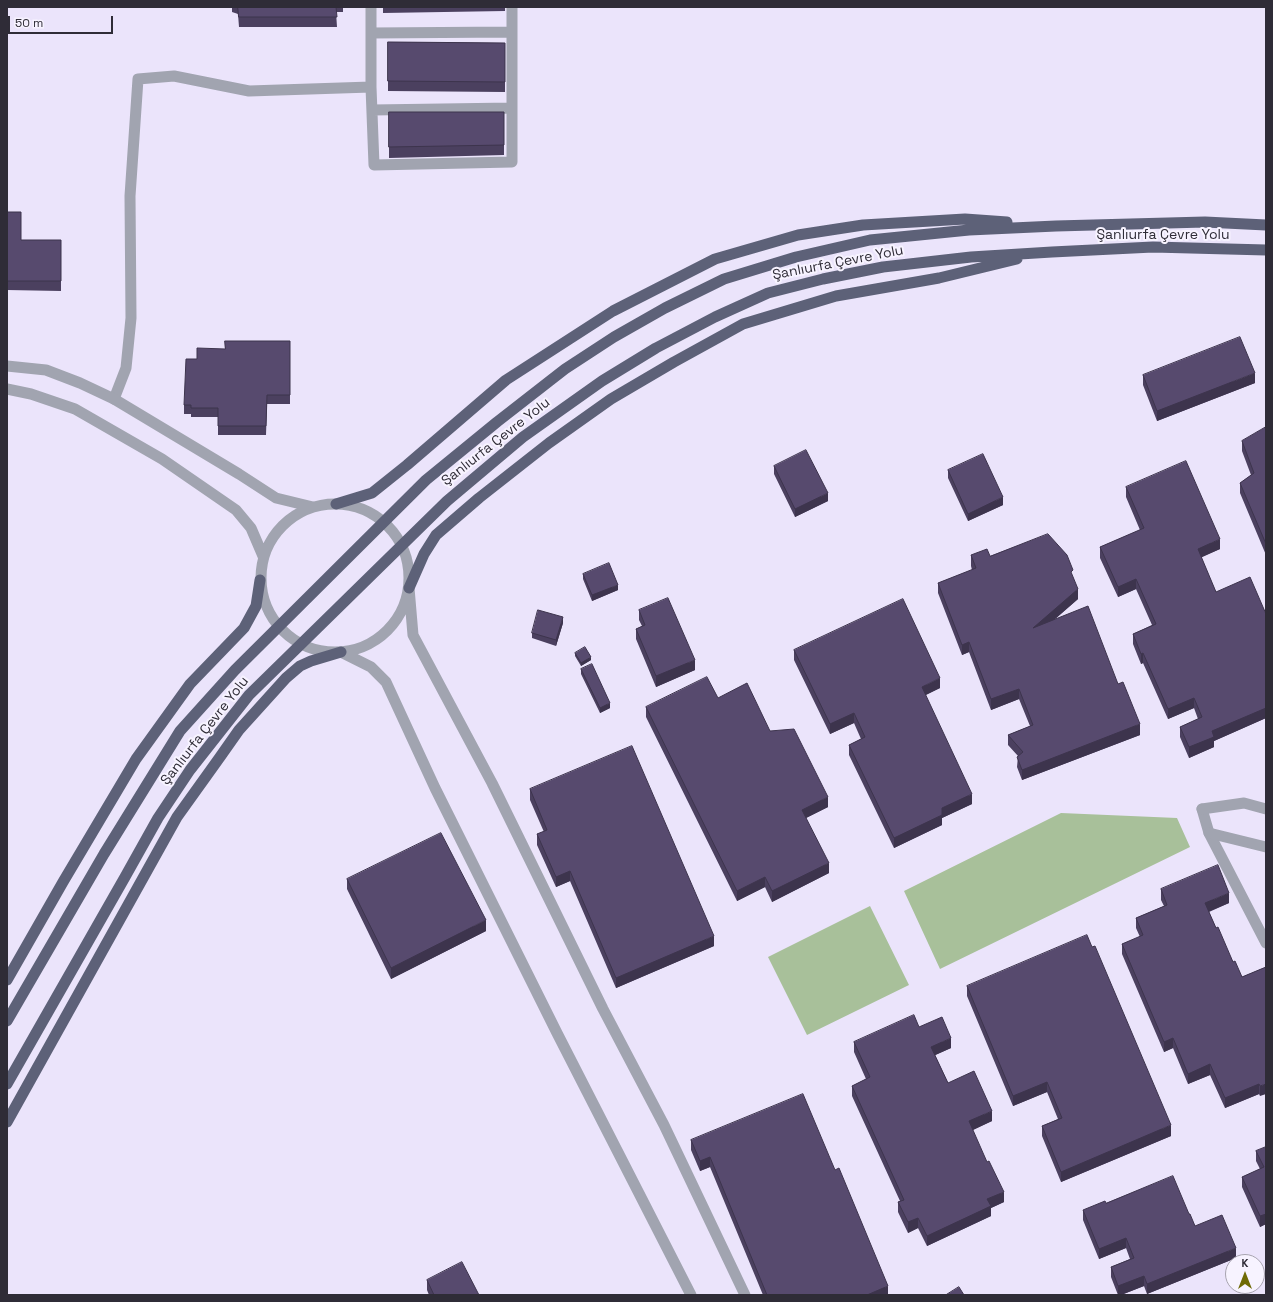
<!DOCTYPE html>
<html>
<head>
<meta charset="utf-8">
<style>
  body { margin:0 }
  #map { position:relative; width:1273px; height:1302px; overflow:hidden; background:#ebe4fb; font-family:"Space Grotesk",sans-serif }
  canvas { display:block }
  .frame { position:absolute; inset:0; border:8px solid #2f2c37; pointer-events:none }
  .north { position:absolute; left:1225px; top:1254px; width:40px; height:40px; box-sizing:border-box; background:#f7f3ff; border:1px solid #a7a3af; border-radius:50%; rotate:0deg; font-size:11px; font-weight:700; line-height:16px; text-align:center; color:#2f2c37 }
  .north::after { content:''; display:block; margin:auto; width:14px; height:18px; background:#6f6a05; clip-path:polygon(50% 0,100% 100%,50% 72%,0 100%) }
  .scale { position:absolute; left:8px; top:16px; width:105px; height:18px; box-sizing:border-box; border:2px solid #2f2c37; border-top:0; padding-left:5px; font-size:12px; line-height:14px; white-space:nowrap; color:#2f2c37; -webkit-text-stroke:3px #f7f3ff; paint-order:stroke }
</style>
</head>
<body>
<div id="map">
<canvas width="1273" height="1302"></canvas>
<div class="frame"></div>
<div class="north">K</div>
<div class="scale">50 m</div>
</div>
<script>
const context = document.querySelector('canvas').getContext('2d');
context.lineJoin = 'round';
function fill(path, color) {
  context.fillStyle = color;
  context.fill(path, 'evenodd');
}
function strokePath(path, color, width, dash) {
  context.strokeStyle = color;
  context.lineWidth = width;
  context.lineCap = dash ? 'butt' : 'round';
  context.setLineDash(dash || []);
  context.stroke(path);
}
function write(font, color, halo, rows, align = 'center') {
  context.font = font + ' "Space Grotesk",sans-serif';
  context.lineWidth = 4;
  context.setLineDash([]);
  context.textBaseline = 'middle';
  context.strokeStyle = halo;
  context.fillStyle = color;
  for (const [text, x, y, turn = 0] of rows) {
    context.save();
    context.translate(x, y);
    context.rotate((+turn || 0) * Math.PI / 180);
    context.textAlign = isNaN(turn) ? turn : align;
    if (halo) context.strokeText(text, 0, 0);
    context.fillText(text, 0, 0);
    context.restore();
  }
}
fill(new Path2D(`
  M1061 813 1177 818 1190 847 940 969 904 891Z
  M870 906 909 985 807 1035 768 957Z`), '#a8c09a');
strokePath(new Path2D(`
  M371 7V87L374 165 512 162V7
  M371 33 512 32
  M372 110 512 108
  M114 399 126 368 131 318 130 196 138 79 174 76 249 91 371 87
  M1202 809 1209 833 1266 943`), '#a1a4b0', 11);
strokePath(new Path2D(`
  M7 366 46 370 80 383 114 399 239 474 276 498 313 507
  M7 389 31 394 75 409 162 459 236 510 251 528 263 556
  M261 578a74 74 0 1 1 148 0a74 74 0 1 1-148 0Z
  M409 588 413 635 492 783 603 1009 664 1125 745 1295
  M341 652 371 667 386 682 435 788 557 1033 691 1295
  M1202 809 1244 803 1266 809
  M1209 833 1266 847`), '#a1a4b0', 11);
strokePath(new Path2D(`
  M336 504 372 493 407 465 506 380 613 311 715 259 798 235 863 225 965 219 1007 222
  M409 588 424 554 436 535 479 498 549 443 611 399 674 362 743 324 836 296 939 278 1017 259
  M7 980 63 882 136 759 190 684 244 628 256 606 260 580
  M7 1021 104 854 180 731 235 670 426 480 497 422 565 369 614 337 665 308 724 279 796 257 870 240 969 230 1056 226 1205 222 1266 225
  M7 1084 125 877 158 818 190 770 249 695 447 501 523 437 602 381 656 348 715 317 768 293 823 279 883 267 971 257 1052 252 1153 247 1266 250
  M7 1122 177 817 220 757 239 730 286 678 300 666 311 661 341 652`), '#5d6178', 11);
fill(new Path2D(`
  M232 7H343V12H336L337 27H239L238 14 232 12Z
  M383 7H505V11L383 13Z
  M388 42 505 43V92L388 91Z
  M389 112H504V155L389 158Z
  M7 212 21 240H61V291L7 290Z
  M290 341V404H267L266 435H218V417H191V414H184V405L197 359 225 349Z
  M1143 375 1255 383 1157 421 1143 385Z
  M1266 427V555L1240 493V483L1251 475 1242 451V441Z
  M774 466 828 501 795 517 774 474Z
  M948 470 1003 505 968 521 948 478Z
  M1126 487 1220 549 1201 557 1216 592 1266 614V718L1214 741V747L1189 758 1180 737V727L1198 719 1194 708 1168 719 1143 663 1141 664 1133 644V634L1152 625 1136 589 1118 597 1100 558V547L1140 530 1126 497Z
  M971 555 990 556 1073 577 1078 599 1054 620 1118 684 1140 735 1022 780 1017 767 1018 756 1008 745V735L1030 726 1019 699 991 710 969 652 962 655 938 593V583L972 570 971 566Z
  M583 574 618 590 592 601 583 579Z
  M639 610 695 670 656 687 636 639V629L642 626 639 620Z
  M563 623 556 646 532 638V633Z
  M794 650 940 688 925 695 972 804 942 818V825L894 848 849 755V745L861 739 854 723 830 734 794 660Z
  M575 653 591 660 581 666 575 656Z
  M581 669 610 708 600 713 581 674Z
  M718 698 770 731 828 807 806 818 829 873 772 902 765 887 737 901 646 717V707Z
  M530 789 714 946 616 988 570 881 556 887 537 845V834L544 832 530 800Z
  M347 879 486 931 391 979 347 889Z
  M1161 889 1229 903 1209 912 1216 928 1233 962 1242 977 1266 967 1260 1096 1259 1094 1225 1108 1210 1075 1188 1084 1173 1048 1164 1052 1122 954V944L1140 937 1136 928V918L1164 906 1161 900Z
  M967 986 1171 1136 1061 1182 1042 1136V1126L1058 1119 1047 1092 1013 1106 967 996Z
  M919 1027 951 1048 935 1055 948 1083 992 1121 972 1130 1004 1202 991 1208V1216L927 1246 918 1228 908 1233 898 1212V1202L900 1201 852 1096V1086L866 1079 854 1052V1042Z
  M691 1140 835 1170 888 1295H763L710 1167 700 1171 691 1150Z
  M1266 1147V1224L1260 1227 1242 1187V1177L1260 1169 1256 1161V1151Z
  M1083 1210 1189 1214 1195 1226 1236 1258 1147 1294 1144 1286 1121 1295H1118L1111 1277V1267L1130 1259 1126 1248 1099 1259 1083 1220Z
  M427 1280 479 1295H429L427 1290Z`), '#4b405f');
fill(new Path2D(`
  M1255 373V383L1157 421V411Z
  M828 493V501L795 517V509Z
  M1003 497V505L968 521V514Z
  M1220 539V549L1198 559V549Z
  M1136 579V589L1118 597V587Z
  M618 585V590L592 601V595Z
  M1078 589V599L1033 638V628Z
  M563 617V623L556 646V640Z
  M969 642V652L962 655V645Z
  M1143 653V663L1141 664V654Z
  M591 657V660L581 666V663Z
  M695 660V670L656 687V676Z
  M940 678V688L922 697V687Z
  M1019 689V699L991 710V699Z
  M1194 698V708L1168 719V709Z
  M610 703V708L600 713V708Z
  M1266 708V718L1214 741V747L1189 758V747L1212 731Z
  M854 713V723L830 734V724Z
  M1140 724V735L1022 780V770Z
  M972 794V804L942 818V825L894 848V838L942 808Z
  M828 797V807L802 820V810Z
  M829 863V873L772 902V891Z
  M570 871V881L556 887V877Z
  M765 877V887L737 901V891Z
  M1229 893V903L1205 913V903Z
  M486 920V931L391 979V968Z
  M714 936V946L616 988V978Z
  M951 1038V1048L931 1057V1047Z
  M1173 1038V1048L1164 1052V1042Z
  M1210 1064V1075L1188 1084V1074Z
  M1047 1082V1092L1013 1106V1096Z
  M1259 1084V1094L1225 1108V1098Z
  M1266 1084V1094L1260 1096V1086Z
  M992 1111V1121L969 1132V1121Z
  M1171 1125V1136L1061 1182V1172Z
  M710 1157V1167L700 1171V1161Z
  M1004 1192V1202L991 1208V1216L927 1246V1236L987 1199Z
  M1266 1214V1224L1260 1227V1216Z
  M918 1218V1228L908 1233V1222Z
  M1126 1238V1248L1099 1259V1249Z
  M1236 1248V1258L1147 1294V1284Z
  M1144 1276V1286L1121 1295H1118V1286Z
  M888 1286V1295H867Z`), '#3d344d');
const building = new Path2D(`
  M238 7H336L337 17H239Z
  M388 42 505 43V82L388 81Z
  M389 112H504V145L389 147Z
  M7 212H21V240H61V281H7Z
  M1240 337 1255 373 1157 411 1143 375Z
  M225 341H290V395H267L266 426H218V408H191V405H184L186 359H197V348L225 349Z
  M1266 427V544L1240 483 1254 473 1242 441Z
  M806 450 828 493 795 509 774 466Z
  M983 454 1003 497 968 514 948 470Z
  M1186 461 1220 539 1198 549 1216 592 1250 577 1266 614V708L1212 731 1214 737 1189 747 1180 727 1202 717 1194 698 1168 709 1143 653 1141 654 1133 634 1156 624 1136 579 1118 587 1100 547 1144 528 1126 487Z
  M1048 534 1067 555 1073 570 1071 572 1078 589 1033 628 1088 606 1118 684 1123 682 1140 724 1022 770 1017 757 1023 752 1008 735 1033 725 1019 689 991 699 969 642 962 645 938 583 976 568 971 555 987 549 990 556Z
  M609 563 618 585 592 595 583 574Z
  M668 598 695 660 656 676 636 629 645 625 639 610Z
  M903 599 940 678 922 687 972 794 942 808V815L894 838 849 745 865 737 854 713 830 724 794 650Z
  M538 610 563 617 556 640 532 633Z
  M585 647 591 657 581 663 575 653Z
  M592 664 610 703 600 708 581 669Z
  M707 677 718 698 747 683 770 731 794 729 828 797 802 810 829 863 772 891 765 877 737 891 646 707Z
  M632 746 714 936 616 978 570 871 556 877 537 834 547 830 530 789Z
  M441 833 486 920 391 968 347 879Z
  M1218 865 1229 893 1205 903 1216 928 1218 927 1233 962 1235 961 1242 977 1266 967V1084L1260 1086 1259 1084 1225 1098 1210 1064 1188 1074 1173 1038 1164 1042 1122 944 1143 935 1136 918 1167 905 1161 889Z
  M1087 935 1092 947 1095 946 1171 1125 1061 1172 1042 1126 1062 1118 1047 1082 1013 1096 967 986Z
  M914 1015 919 1027 942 1017 951 1038 931 1047 948 1083 974 1071 992 1111 969 1121 987 1162 989 1161 1004 1192 987 1199 991 1206 927 1236 918 1218 908 1222 898 1202 904 1200 852 1086 870 1077 854 1042Z
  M803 1094 835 1170 839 1168 888 1286 867 1295H767L710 1157 700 1161 691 1140Z
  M1266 1147V1214L1260 1216 1242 1177 1264 1167 1256 1151Z
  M1173 1176 1189 1214H1190L1195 1226 1222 1215 1236 1248 1147 1284 1144 1276 1118 1286 1111 1267 1134 1258 1126 1238 1099 1249 1083 1210 1105 1201 1106 1203Z
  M462 1262 479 1295H434L427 1280Z
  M959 1287 964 1295H946Z`);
fill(building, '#574a6e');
strokePath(building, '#3d344d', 1);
write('14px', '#2f2c37', '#f7f3ff', [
  ["Şanlıurfa Çevre Yolu",1163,235],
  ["Şanlıurfa Çevre Yolu",838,263,-11],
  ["Şanlıurfa Çevre Yolu",496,442,-38],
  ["Şanlıurfa Çevre Yolu",205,731,-52]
]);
</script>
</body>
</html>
